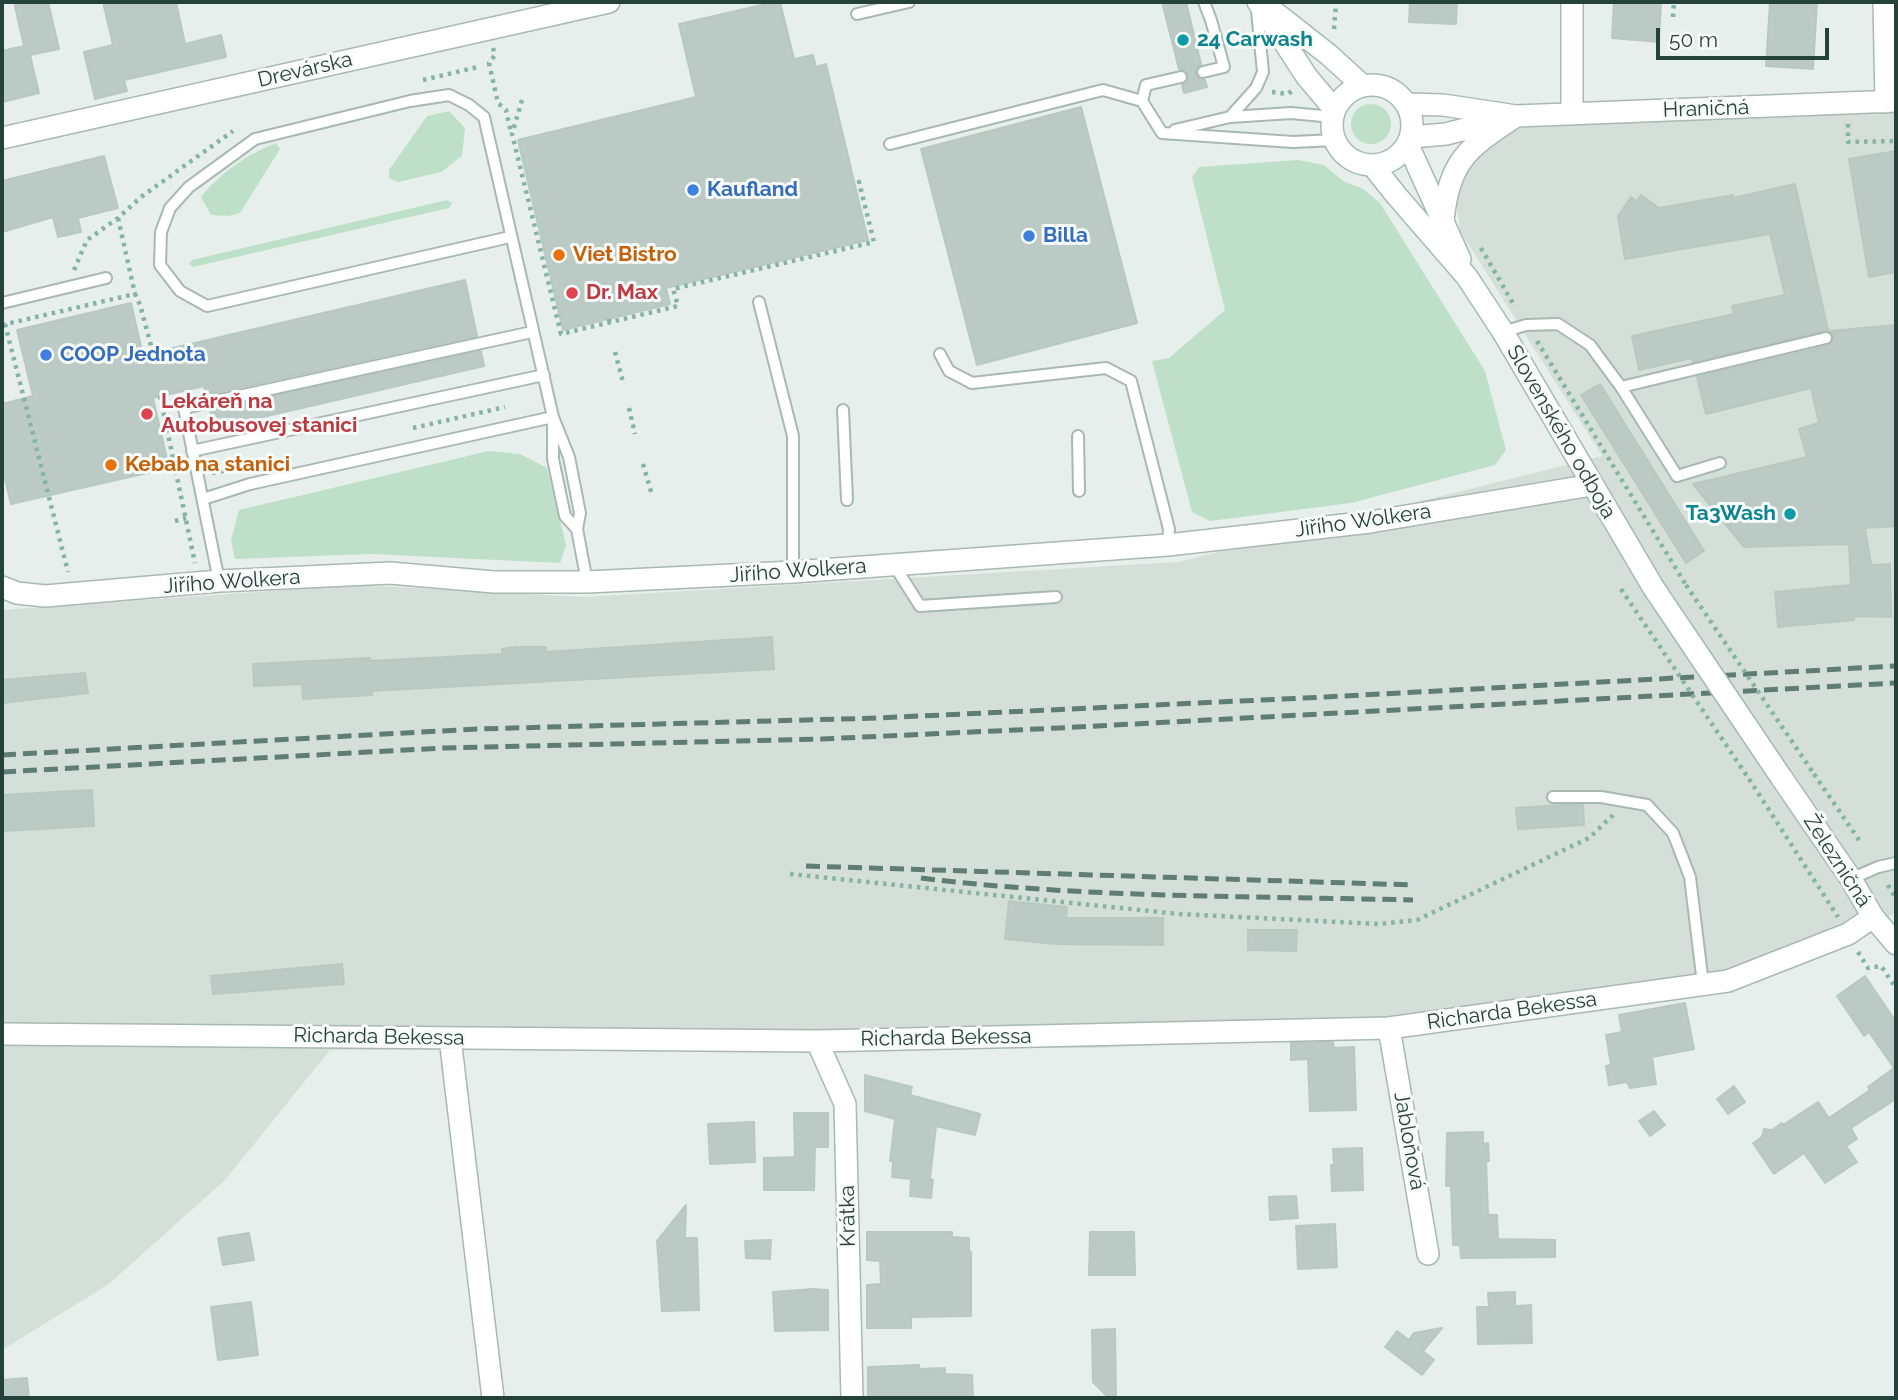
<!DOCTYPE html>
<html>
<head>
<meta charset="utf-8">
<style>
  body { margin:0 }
  #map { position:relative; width:1898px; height:1400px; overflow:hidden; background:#e6efeb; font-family:Raleway,sans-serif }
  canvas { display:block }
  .frame { position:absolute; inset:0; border:4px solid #24423a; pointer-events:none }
  .scale { position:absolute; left:1656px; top:28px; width:173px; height:32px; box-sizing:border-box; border:4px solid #24423a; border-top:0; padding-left:9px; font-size:21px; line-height:24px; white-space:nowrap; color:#24423a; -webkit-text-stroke:5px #f7fbf9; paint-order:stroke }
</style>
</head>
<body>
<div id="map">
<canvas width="1898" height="1400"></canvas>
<div class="frame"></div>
<div class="scale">50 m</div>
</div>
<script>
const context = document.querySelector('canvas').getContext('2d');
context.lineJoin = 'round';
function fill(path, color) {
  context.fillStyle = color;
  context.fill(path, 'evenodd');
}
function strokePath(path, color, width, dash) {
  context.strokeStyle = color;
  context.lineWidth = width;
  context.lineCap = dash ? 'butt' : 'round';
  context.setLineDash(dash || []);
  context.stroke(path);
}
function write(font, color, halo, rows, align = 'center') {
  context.font = font + ' Raleway,sans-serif';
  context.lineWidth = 6;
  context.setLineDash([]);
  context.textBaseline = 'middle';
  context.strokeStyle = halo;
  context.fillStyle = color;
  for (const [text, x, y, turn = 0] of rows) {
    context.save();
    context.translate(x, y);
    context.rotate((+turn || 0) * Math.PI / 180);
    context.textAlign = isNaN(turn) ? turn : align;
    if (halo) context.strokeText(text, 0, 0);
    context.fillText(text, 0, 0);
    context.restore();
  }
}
fill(new Path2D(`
  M1896 92V913L1756 981 1423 1032 1094 1048 330 1050 225 1180 109 1284 2 1350V610L357 585 584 597 1178 562 1602 456 1460 231 1455 192 1475 156 1542 104Z`), '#d4dfda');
fill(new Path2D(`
  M1351 124a20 20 0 1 1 40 0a20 20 0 1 1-40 0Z
  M449 111 465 128 462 156 441 172 398 182 389 178V170L427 116Z
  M276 143 280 149 240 213 228 216 211 215 201 197C220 173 248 154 276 143Z
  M1298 160 1324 165 1343 181 1363 189 1380 203 1485 371 1506 450 1495 465 1351 503 1210 521 1192 512 1152 361 1169 358 1225 310 1192 177 1199 167Z
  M447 200 452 203 449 208 193 267 189 264 192 260Z
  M489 451 520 454 547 468 566 545 560 563 371 554 235 559 231 540 239 510Z`), '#bfe0c8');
const building = new Path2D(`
  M14 2H48L59 49 30 55 39 93 2 102V51L24 46Z
  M103 2H176L185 44 221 35 226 57 124 80 127 91 95 99 84 52 113 45Z
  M775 2H780L794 59 813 55 816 67 826 64 868 240 666 288 670 304 563 330 518 140 696 97 679 24Z
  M1162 2H1186L1201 64 1196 69V74L1200 79 1205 80 1207 87 1184 93 1182 85 1188 80V75L1184 70 1179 69Z
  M1410 2H1457L1456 24 1409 22Z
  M1614 2H1661L1659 42 1612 38Z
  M1770 2H1817L1813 69 1766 66Z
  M1081 107 1137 323 977 365 921 149Z
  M1896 151V272L1869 277 1849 159Z
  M104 156 118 208 78 218 81 232 58 237 53 217 2 232V181Z
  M1795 184 1828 330 1693 362 1692 358 1639 370 1632 336 1734 314 1732 306 1785 295 1770 234 1625 259 1618 216 1631 197 1637 201 1641 195 1659 208 1733 195V198Z
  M465 280 477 336 206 395 204 386 153 398 169 468 11 504 2 466V404L33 396 17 330 131 303 143 355Z
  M1896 325V526L1865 528 1871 565 1890 564 1891 617 1854 616V620L1778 627 1775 592 1851 585 1849 544 1744 547 1693 484 1807 457 1799 429 1819 423 1811 388 1706 414 1697 377 1828 346 1834 340 1829 331Z
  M481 351 484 366 215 428 210 410Z
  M1600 384 1704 551 1686 563 1581 395Z
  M772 637 774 669 372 691V695L303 699 302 684 254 686 253 664 370 658V661L502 654V649L516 647H546V652Z
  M85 673 88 693 2 703V680Z
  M92 790 94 826 2 831V795Z
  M1560 805H1583L1584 825 1518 829 1516 808Z
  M1009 901 1067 907 1066 918H1163V945L1057 944 1005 939Z
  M1248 930H1297L1296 951 1248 950Z
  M342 964 344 984 213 994 211 976Z
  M1865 976 1896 1022V1099L1851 1128 1857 1139 1846 1146 1857 1162 1825 1183 1804 1153 1774 1174 1753 1143 1762 1137 1764 1129 1772 1130 1782 1123 1783 1125 1818 1102 1829 1118 1870 1090 1868 1087 1894 1068 1869 1032 1864 1036 1837 996Z
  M1685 1003 1694 1049 1652 1057 1656 1084 1630 1088 1627 1082 1609 1085 1606 1066 1611 1065 1606 1035 1622 1032 1619 1015Z
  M1333 1042 1334 1048 1354 1047 1356 1110 1310 1111 1308 1059 1291 1060V1043Z
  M865 1075 912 1087 910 1095 980 1114 975 1135 936 1126 930 1179 933 1180 931 1198 910 1196 911 1179 892 1177 893 1161H890L895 1119 865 1111Z
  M1734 1086 1745 1102 1728 1114 1717 1099Z
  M1654 1111 1665 1125 1650 1136 1639 1121Z
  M794 1113H828V1147H815L814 1190H764V1158L795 1157Z
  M754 1122 755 1162 710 1164 708 1124Z
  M1483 1132V1144L1488 1143 1489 1161H1486L1488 1215H1497L1498 1239 1555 1240V1257L1461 1258 1460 1245H1453L1451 1186H1446L1447 1133Z
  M1362 1148 1363 1190 1332 1191 1331 1165H1334L1333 1149Z
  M1296 1196 1298 1218 1270 1220 1269 1197Z
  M686 1205 685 1238H697L699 1310 662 1311 657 1241Z
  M1335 1224 1337 1267 1298 1269 1296 1226Z
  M867 1232H952V1237L969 1238V1252H971V1316L911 1317V1328H867V1285L881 1284 880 1261 867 1260Z
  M1090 1232H1134L1135 1275H1089Z
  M249 1233 254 1260 223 1265 218 1238Z
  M771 1240 770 1259 746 1258 745 1241Z
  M813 1289 828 1290V1330L775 1331 773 1292Z
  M1515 1292V1306L1531 1305 1532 1343 1478 1344 1477 1307H1489L1488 1293Z
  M251 1302 258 1355 218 1360 211 1307Z
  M1442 1328 1423 1351 1434 1360 1422 1375 1385 1347 1397 1331 1409 1340 1414 1333Z
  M1115 1329 1116 1398H1109L1093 1382 1092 1330Z
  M919 1365V1369L945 1368V1374L972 1375 973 1398H868V1367Z
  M27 1378 29 1398H2V1380Z`);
fill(building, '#bbcac4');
strokePath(building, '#b8c9c2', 2);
const lane = new Path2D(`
  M857 14 909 2
  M1203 72 1224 67 1211 20 1204 2
  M1142 101 1146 85 1181 77
  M1230 117 1256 88 1263 72 1257 11
  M1175 130 1230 117 1291 113 1333 117
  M1162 133 1293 142 1335 140
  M890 144 1103 90 1142 101 1162 133
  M510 237 207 306 180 291 160 265 161 232 170 208 189 187 255 139 410 101 449 95 469 105 484 117 553 417 569 457 580 513 577 529 587 582
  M759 302 793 436V572
  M2 303 106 278
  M1503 332 1526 325 1558 324 1590 345 1621 387 1677 476 1720 463
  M940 354 949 371 972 383 1106 368 1131 381 1169 529 1168 545
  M1621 387 1826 338
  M843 410 847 500
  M553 422V459L565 516 577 529
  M1078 436 1079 491
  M192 451 544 375
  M203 499 250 484 553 417
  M894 565 920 606 1056 597
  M219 581 184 408 532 332
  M1553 797H1601L1647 805 1673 833 1690 877 1703 984
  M1851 879 1878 867 1896 863`);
const street = new Path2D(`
  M1884 2 1886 102
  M1407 104 1443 105 1516 116 1896 101
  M1572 114V2
  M1411 137 1446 134 1501 120
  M2 138 609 2
  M1443 220C1450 159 1468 148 1516 116
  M2 587 17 593 45 596 219 581 390 573 494 582H587L793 572 1168 545 1370 522 1592 485
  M1389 1028 1428 1254
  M2 1034 817 1041 1389 1028 1728 981 1848 934 1873 917
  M450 1038 493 1398
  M817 1041 845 1104 852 1398`);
const secondary = new Path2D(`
  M1258 2 1307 77 1335 110
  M1268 7 1329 55 1363 86
  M1332 125a40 40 0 1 1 80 0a40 40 0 1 1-80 0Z
  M1408 145 1460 259
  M1373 166 1396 195 1467 277 1503 332 1653 587
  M1781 777 1851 879 1873 917 1896 944`);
strokePath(lane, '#a8b8b2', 14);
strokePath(street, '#a8b8b2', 24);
strokePath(secondary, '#a4bbb3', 24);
strokePath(new Path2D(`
  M1673 17 1674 2
  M1334 29 1336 2
  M493 48 495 55 489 63 498 103 506 110 511 133
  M423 80 478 67
  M1272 92 1288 94 1293 90
  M522 100 512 134 561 334 678 306 673 289 874 242 859 182 865 181
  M1848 124V142L1896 141
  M118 218 135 294
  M1481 248 1515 307
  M74 270 87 240 118 218 141 197 233 131
  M609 319 610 327
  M5 324 68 572
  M2 325 135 294 140 305 153 353
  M1537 341 1686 585
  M615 352 623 382
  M160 396 195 563
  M629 408 635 434
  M413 428 505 407
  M643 464 652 495
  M212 473 238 468
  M175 521 186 518
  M1814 774 1861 843
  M1749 779 1838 917
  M790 874 1179 914 1379 924 1417 920 1589 838 1613 815
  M1888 885 1896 899
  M1858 952 1868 968 1881 966 1896 988`), '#86b3a5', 4.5, [3.5, 5]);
strokePath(lane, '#fff', 10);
strokePath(street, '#fff', 21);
strokePath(secondary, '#fff', 21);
strokePath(new Path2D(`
  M2 755 477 729 878 718 1326 697 1896 666
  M2 772 443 748 821 739 1059 728 1896 683
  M806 866 1414 885
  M921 878C1083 898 1249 896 1413 900`), '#5f7d75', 5, [14, 7]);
const secondaryBridge = new Path2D(`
  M1653 587 1781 777`);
strokePath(secondaryBridge, '#a4bbb3', 24, []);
strokePath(new Path2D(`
  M1686 585 1814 774
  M1621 589 1749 779`), '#86b3a5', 4.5, [3.5, 5]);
strokePath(secondaryBridge, '#fff', 21);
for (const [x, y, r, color] of [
  [1183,40,7,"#0f9aa8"],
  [693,190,7,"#3f7fe0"],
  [1029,236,7,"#3f7fe0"],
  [559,255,7,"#e8710a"],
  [572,293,7,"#e0444e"],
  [46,355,7,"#3f7fe0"],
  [147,414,7,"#e0444e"],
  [111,465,7,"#e8710a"],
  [1790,514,7,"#0f9aa8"]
]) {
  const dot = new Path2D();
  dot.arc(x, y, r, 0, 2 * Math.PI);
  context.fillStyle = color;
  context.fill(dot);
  strokePath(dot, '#f7fbf9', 2.5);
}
write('bold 21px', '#0d838f', '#f7fbf9', [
  ["24 Carwash",1197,40],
  ["Ta3Wash",1776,514,"right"]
], 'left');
write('21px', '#24423a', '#f7fbf9', [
  ["Drevárska",305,70,-13],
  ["Hraničná",1706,109,-2],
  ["Slovenského odboja",1561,432,60],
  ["Jiřího Wolkera",1363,521,-8],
  ["Jiřího Wolkera",798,571,-4],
  ["Jiřího Wolkera",232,582,-4],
  ["Železničná",1837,861,57],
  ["Richarda Bekessa",1512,1011,-8],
  ["Richarda Bekessa",379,1037,1],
  ["Richarda Bekessa",946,1038,-1],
  ["Jabloňová",1409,1141,80],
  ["Krátka",848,1216,-91]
]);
write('bold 21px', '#366cbe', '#f7fbf9', [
  ["Kaufland",707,190],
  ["Billa",1043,236],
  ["COOP Jednota",60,355]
], 'left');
write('bold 21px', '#c56008', '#f7fbf9', [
  ["Viet Bistro",573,255],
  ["Kebab na stanici",125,465]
], 'left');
write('bold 21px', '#be3a42', '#f7fbf9', [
  ["Dr. Max",586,293],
  ["Lekáreň na",161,402],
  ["Autobusovej stanici",161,426]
], 'left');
</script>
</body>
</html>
